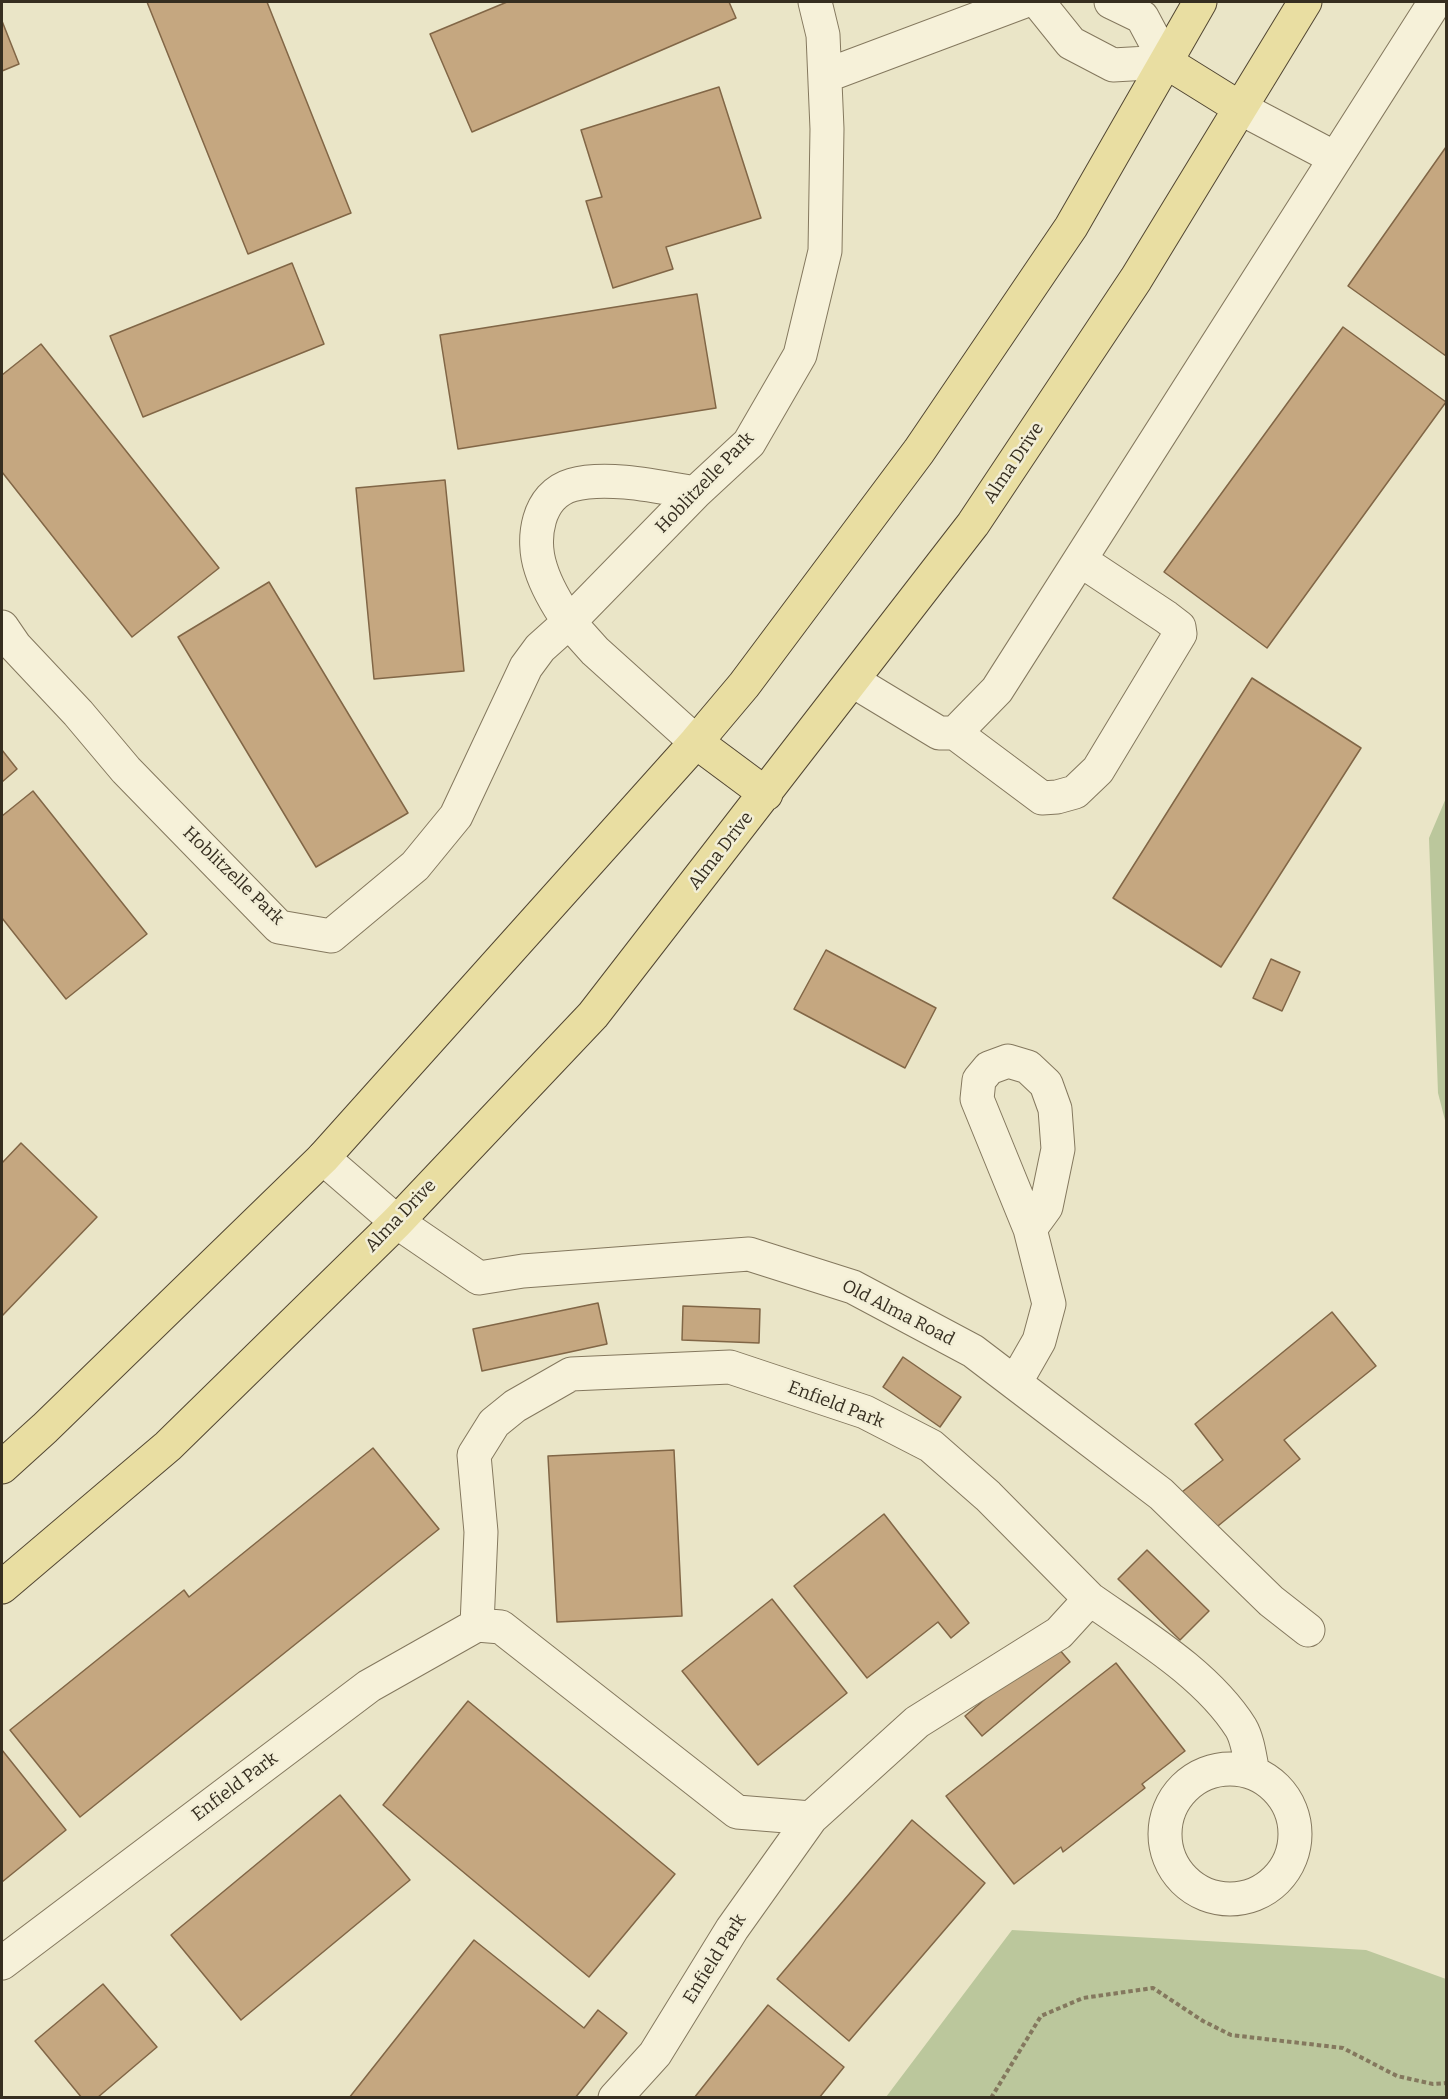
<!DOCTYPE html>
<html>
<head>
<meta charset="utf-8">
<style>
  body { margin:0 }
  #map { position:relative; width:1448px; height:2099px; overflow:hidden; background:#eae5c7; font-family:Bitter,serif }
  canvas { display:block }
  .frame { position:absolute; inset:0; border:3px solid #362e20; pointer-events:none }
</style>
</head>
<body>
<div id="map">
<canvas width="1448" height="2099"></canvas>
<div class="frame"></div>
</div>
<script>
const context = document.querySelector('canvas').getContext('2d');
context.lineJoin = 'round';
function fill(path, color) {
  context.fillStyle = color;
  context.fill(path, 'evenodd');
}
function strokePath(path, color, width, dash) {
  context.strokeStyle = color;
  context.lineWidth = width;
  context.lineCap = dash ? 'butt' : 'round';
  context.setLineDash(dash || []);
  context.stroke(path);
}
function write(font, color, halo, rows, align = 'center') {
  context.font = font + ' Bitter,serif';
  context.lineWidth = 5;
  context.setLineDash([]);
  context.textBaseline = 'middle';
  context.strokeStyle = halo;
  context.fillStyle = color;
  for (const [text, x, y, turn = 0] of rows) {
    context.save();
    context.translate(x, y);
    context.rotate((+turn || 0) * Math.PI / 180);
    context.textAlign = isNaN(turn) ? turn : align;
    if (halo) context.strokeText(text, 0, 0);
    context.fillText(text, 0, 0);
    context.restore();
  }
}
fill(new Path2D(`
  M1446 798V1124L1438 1093 1429 838Z
  M1012 1930 1366 1950 1446 1979V2097H886Z`), '#bbc79c');
const building = new Path2D(`
  M147 2H267L351 213 248 254Z
  M507 2H729L736 18 472 132 430 34Z
  M2 21 19 64 2 71Z
  M719 87 761 218 666 247 673 269 613 288 586 201 602 197 581 130Z
  M1446 147V356L1348 286Z
  M292 263 324 344 143 417 110 336Z
  M697 294 716 408 458 449 440 335Z
  M1343 327 1446 402 1267 648 1164 572Z
  M41 344 219 568 132 637 2 472V375Z
  M445 480 464 671 374 679 356 488Z
  M269 582 408 813 316 867 178 637Z
  M1252 678 1361 748 1221 967 1113 898Z
  M2 750 17 769 2 782Z
  M33 791 147 934 66 999 2 918V816Z
  M826 950 936 1008 905 1068 794 1009Z
  M1271 959 1300 972 1282 1011 1253 998Z
  M21 1143 97 1217 2 1316V1163Z
  M598 1303 607 1344 482 1371 473 1329Z
  M683 1306 760 1309 759 1343 682 1340Z
  M1332 1312 1376 1366 1284 1440 1300 1459 1213 1530 1182 1492 1223 1460 1195 1424Z
  M903 1357 961 1397 940 1427 883 1387Z
  M373 1448 439 1529 80 1817 10 1730 184 1590 189 1597Z
  M674 1450 682 1616 557 1622 548 1456Z
  M884 1514 969 1623 951 1638 938 1622 867 1678 794 1586Z
  M1147 1550 1209 1611 1180 1640 1118 1579Z
  M772 1599 847 1693 758 1765 682 1671Z
  M1053 1642 1070 1662 982 1736 965 1716Z
  M1116 1663 1185 1751 1142 1784 1145 1788 1063 1852 1061 1847 1014 1884 946 1796Z
  M468 1701 675 1874 589 1977 383 1805Z
  M2 1750 66 1830 2 1882Z
  M340 1795 410 1880 241 2020 171 1935Z
  M912 1820 985 1883 849 2041 777 1979Z
  M474 1940 584 2028 598 2010 627 2033 575 2098H349Z
  M103 1984 157 2047 97 2098H82L35 2041Z
  M768 2005 844 2067 819 2098H694Z`);
fill(building, '#c5a780');
strokePath(building, '#816646', 1.5);
const minor = new Path2D(`
  M1038 2 1071 43 1113 65 1166 62 1142 17 1111 2
  M825 76 1022 2
  M1240 108 1335 158
  M2 627 15 646 78 713 126 770 279 927 331 936 415 866 456 816 526 667 540 648 569 622C558 606 547 588 541 569 531 539 537 495 572 485 607 475 660 487 695 493
  M853 681 939 733H955L997 690 1435 2
  M955 733 1042 798 1057 797 1075 792 1098 770 1180 634 1179 627 1166 617 1080 560
  M696 742 595 651 569 622 695 493 749 443 800 355 825 251 827 129 823 35 815 2
  M323 1158 397 1222 479 1278 523 1271 749 1254 853 1287 973 1351 1015 1383 1161 1494 1271 1601 1308 1630
  M1015 1383 1039 1341 1049 1304 1030 1229 977 1099 979 1080 989 1068 1008 1061 1028 1067 1046 1084 1055 1109 1058 1149 1046 1207 1030 1229
  M1090 1599C1141 1635 1207 1674 1241 1728 1248 1740 1250 1759 1253 1773
  M477 1625 481 1532 474 1455 494 1423 515 1406 571 1374 730 1367 865 1412 931 1446 988 1496 1090 1599 1059 1633 917 1722 811 1818 732 1929 655 2054 615 2098
  M1165 1834a65 65 0 1 1 130 0a65 65 0 1 1-130 0Z
  M2 1963 369 1686 477 1625 501 1627 737 1812 811 1818`);
const major = new Path2D(`
  M1166 62 1240 108
  M696 742 766 794
  M2 1467 45 1428 323 1158 696 742 744 685 919 451 1071 227 1200 2
  M2 1587 168 1446 397 1222 593 1015 973 524 1136 279 1305 2`);
strokePath(minor, '#84785e', 35);
strokePath(major, '#524632', 35);
strokePath(new Path2D(`
  M991 2098 1041 2016 1083 1998 1153 1988 1203 2021 1231 2035 1343 2048 1397 2076 1433 2084 1446 2083`), '#84785e', 4, [4.5, 3]);
strokePath(minor, '#f6f1d9', 33);
strokePath(major, '#e9dea2', 33);
write('18px', '#362e20', '#f2eed6', [
  ["Alma Drive",1014,463,-56],
  ["Hoblitzelle Park",705,483,-46],
  ["Alma Drive",721,851,-52],
  ["Hoblitzelle Park",233,876,44],
  ["Alma Drive",401,1216,-46],
  ["Old Alma Road",898,1313,27],
  ["Enfield Park",836,1405,21],
  ["Enfield Park",235,1787,-37],
  ["Enfield Park",715,1959,-58]
]);
</script>
</body>
</html>
